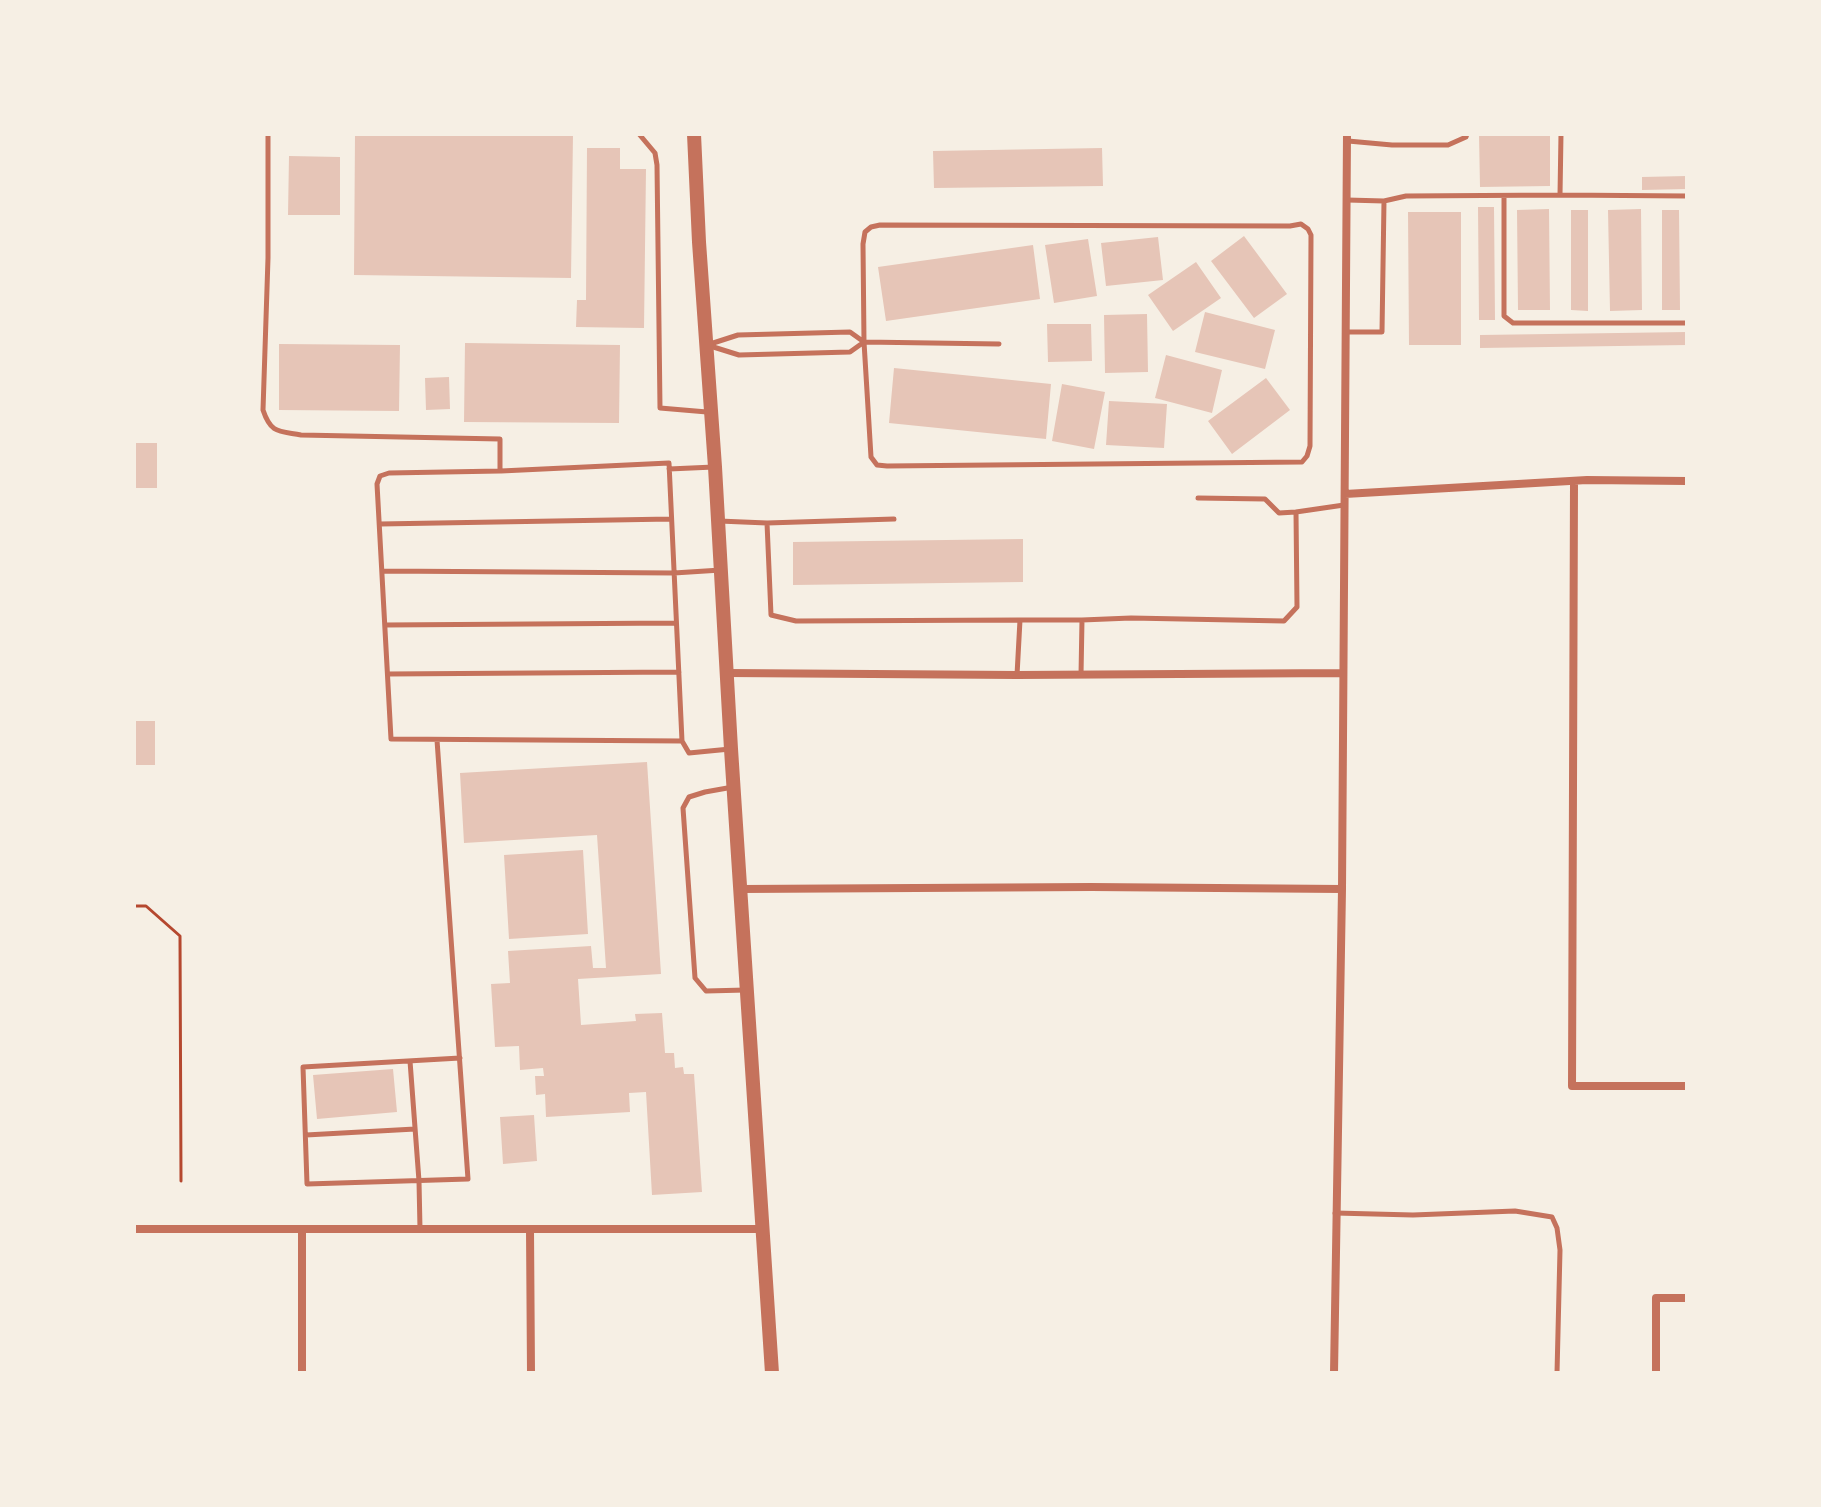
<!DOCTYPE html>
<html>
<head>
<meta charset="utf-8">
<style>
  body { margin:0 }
  #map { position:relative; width:1821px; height:1507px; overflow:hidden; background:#f6efe4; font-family:"Fira Sans",sans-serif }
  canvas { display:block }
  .frame { position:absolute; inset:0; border:136px solid #f6efe4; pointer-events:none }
</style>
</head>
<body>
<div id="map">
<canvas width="1821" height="1507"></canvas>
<div class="frame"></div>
</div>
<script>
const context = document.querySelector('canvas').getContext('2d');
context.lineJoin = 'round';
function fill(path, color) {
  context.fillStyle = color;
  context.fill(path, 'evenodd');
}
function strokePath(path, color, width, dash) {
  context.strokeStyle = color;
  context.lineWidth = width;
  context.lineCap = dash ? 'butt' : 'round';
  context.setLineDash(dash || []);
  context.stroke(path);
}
fill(new Path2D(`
  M355 134H573L571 278 354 275Z
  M1479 134H1550V186L1480 187Z
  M587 148H620V169H646L644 328 576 327 577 300H586Z
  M1102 148 1103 186 934 188 933 151Z
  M289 156 340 157V215H288Z
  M1687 176V189L1642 190V177Z
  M1478 207H1494L1495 320H1479Z
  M1549 209 1550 310H1518L1517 210Z
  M1641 209 1642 310 1610 311 1608 210Z
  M1571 210H1588V311L1571 310Z
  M1662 210H1679L1680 310H1662Z
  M1408 212H1461V345H1409Z
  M1244 236 1287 294 1254 318 1211 261Z
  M1158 237 1163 280 1106 286 1101 243Z
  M1088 239 1097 296 1054 303 1045 245Z
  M1033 245 1040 299 886 321 878 267Z
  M1196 262 1221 298 1173 331 1148 295Z
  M1205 312 1275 330 1265 369 1195 352Z
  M1147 314 1148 372 1105 373 1104 315Z
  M1047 324H1091L1092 361 1048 362Z
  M1687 332V345L1480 348V335Z
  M465 343 620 345 619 423 464 422Z
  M279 344 400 345 399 411 279 410Z
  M1166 355 1222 370 1212 413 1155 398Z
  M894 368 1051 384 1046 439 889 423Z
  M449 377 450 409 426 410 425 378Z
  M1266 378 1290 410 1232 454 1208 421Z
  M1062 384 1105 392 1094 449 1052 441Z
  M1109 401 1167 404 1164 448 1106 445Z
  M134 443H157V488H134Z
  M1023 539V582L793 585V542Z
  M134 721H155V765H134Z
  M647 762 661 974 578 979 581 1025 636 1021 635 1014 662 1013 665 1053H674L675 1068 683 1067 684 1074H694L702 1192 652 1195 646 1092 629 1093 630 1112 546 1117 545 1094 536 1095 535 1076H544L543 1068 520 1070 519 1046 495 1047 491 984 510 983 508 951 591 946 593 968H606L597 835 464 843 460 773Z
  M583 850 588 934 509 939 504 855Z
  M393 1069 397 1112 317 1119 313 1075Z
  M534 1115 537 1161 503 1164 500 1117Z`), '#e6c5b7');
strokePath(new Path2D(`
  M134 906H146L180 936 181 1181`), '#b5482f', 3);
strokePath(new Path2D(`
  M268 134V258L263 410C271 434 279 431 301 435L500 439V471L389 473 380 476 377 484 391 739 682 741 689 753 730 749
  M639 134 655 153 657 165 660 408 707 412
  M1348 141 1392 145H1448L1466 137 1467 134
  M1560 195 1687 196
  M1504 196V316L1513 323H1687
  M1384 201 1406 196 1560 195 1561 134
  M1301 224 1308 229 1311 235 1310 446 1307 456 1302 462 887 466 877 465 871 457 864 342 863 244 865 232 871 227 880 225 1290 226Z
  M850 332 864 342 850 352 739 355 707 345 738 335Z
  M1347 332H1382L1384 201 1347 200
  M864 342 999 344
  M669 469 714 467
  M501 471 669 463 682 741
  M1198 498 1265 499 1279 513 1296 512
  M719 521 767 523 771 615 796 621 1020 620 1017 675
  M767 523 894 519
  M380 524 671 519
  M382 571 674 573 721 570
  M1020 620H1082
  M385 625 676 623
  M388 674 679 672
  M1081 675 1082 620 1131 618 1284 621 1297 607 1296 512 1344 505
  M437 740 468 1179 307 1184 303 1067 460 1058
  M733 787 705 792 689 797 683 808 695 978 706 991 746 990
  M410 1061 419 1181 420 1229
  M306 1135 415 1129
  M1335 1213 1413 1215 1515 1211 1552 1217 1557 1228 1560 1250 1557 1373`), '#c5725c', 5);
strokePath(new Path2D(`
  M1574 481 1572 1086H1687
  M1345 494 1587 480 1687 481
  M728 673 1017 675 1342 673
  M742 889 1091 887 1342 889
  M134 1229H763
  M302 1230V1373
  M530 1230 531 1373
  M1334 1373 1342 889 1347 134
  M1656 1373V1298H1687`), '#c5725c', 8);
strokePath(new Path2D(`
  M694 134 699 242 715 467 731 749 772 1373`), '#c5725c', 14);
</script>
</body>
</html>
